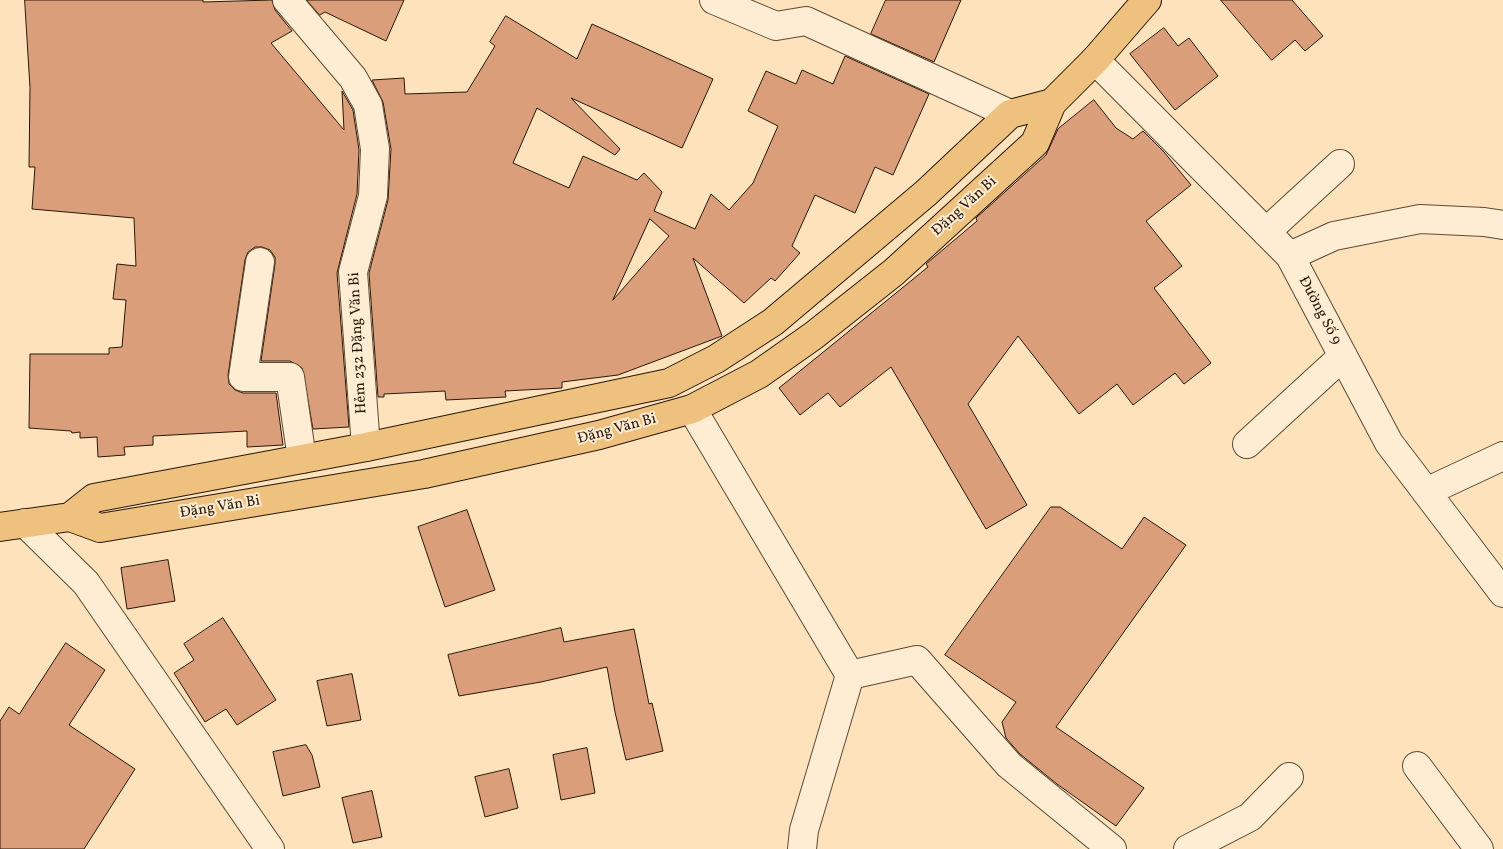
<!DOCTYPE html>
<html>
<head>
<meta charset="utf-8">
<style>
  body { margin:0 }
  canvas { display:block; background:#fde2bc }
</style>
</head>
<body>
<canvas width="1503" height="849"></canvas>
<script>
const context = document.querySelector('canvas').getContext('2d');
context.lineJoin = 'round';
function fill(path, color) {
  context.fillStyle = color;
  context.fill(path, 'evenodd');
}
function strokePath(path, color, width, dash) {
  context.strokeStyle = color;
  context.lineWidth = width;
  context.lineCap = dash ? 'butt' : 'round';
  context.setLineDash(dash || []);
  context.stroke(path);
}
function write(font, color, halo, rows, align = 'center') {
  context.font = font + ' Vollkorn,serif';
  context.lineWidth = 4;
  context.setLineDash([]);
  context.textBaseline = 'middle';
  context.strokeStyle = halo;
  context.fillStyle = color;
  for (const [text, x, y, turn = 0] of rows) {
    context.save();
    context.translate(x, y);
    context.rotate((+turn || 0) * Math.PI / 180);
    context.textAlign = isNaN(turn) ? turn : align;
    if (halo) context.strokeText(text, 0, 0);
    context.fillText(text, 0, 0);
    context.restore();
  }
}
const building = new Path2D(`
  M25 0H203V2L272 0 275 10 292 31 271 43 344 130 342 91 353 110 359 150 357 194 337 273 349 427 313 429 302 368 290 361H261L275 264V257L270 250 262 247H255L248 252 245 260 228 375 229 384 235 390 243 393H276L283 445 247 447V431L153 436V445L124 447 125 455 98 457 97 437 80 438V432L72 433 71 431 29 428 30 354H109V348L122 347 126 300 113 299 117 264 136 266 134 218 32 209 35 167H29L30 88Z
  M307 0H404L386 41 325 12 320 15Z
  M886 0H961L934 62 871 34Z
  M1221 0H1292L1323 36 1305 51 1295 40 1272 60Z
  M506 16 577 59 592 24 713 79 682 148 571 98 620 149 615 155 537 108 513 163 569 188 583 156 637 180 644 173 662 192 654 211 695 229 711 194 729 210 753 183 778 126 748 111 766 71 796 84 802 70 833 84 845 56 929 94 893 175 875 167 855 213 815 195 792 246 800 253 775 281 771 278 744 303 693 258 722 336 618 375 562 382V388L505 391 506 397 446 400 445 391 384 394V397H378L369 273 388 200 391 149 383 102 372 80 404 78 405 94 467 92 495 46 490 42ZM650 219 669 236 613 300Z
  M1164 28 1178 46 1189 38 1218 76 1175 110 1130 54Z
  M1094 100 1116 128 1133 139 1143 131 1164 152 1191 185 1146 221 1182 266 1154 288 1211 363 1184 384 1175 373 1133 405 1117 384 1079 414 1018 336 968 404 1027 505 986 529 891 367 840 407 828 393 800 415 779 388 928 267 926 264 977 221 976 218 1046 155 1058 129Z
  M1051 507H1060L1122 549 1144 517 1186 545 1056 727 1144 788 1116 826 1057 784 1020 754 1006 738 1002 722 1016 702 945 655Z
  M467 510 495 590 445 607 418 527Z
  M168 560 175 601 127 609 121 568Z
  M223 618 276 700 237 725 226 709 205 722 174 673 194 660 184 644Z
  M561 628 564 642 634 629 649 704 652 703 663 751 626 760 615 712 607 667 541 682 459 696 448 655Z
  M66 643 105 670 69 725 135 769 84 849H0V721L9 707 19 714Z
  M352 674 361 720 327 726 317 681Z
  M306 745 312 755 320 787 283 796 273 752Z
  M587 748 595 793 561 800 553 755Z
  M509 769 518 808 485 817 475 777Z
  M372 791 382 837 353 843 342 798Z`);
fill(building, '#da9f7a');
strokePath(building, '#2a1707', 1);
const minor = new Path2D(`
  M287 0 353 78 368 105 375 149 373 196 353 272 366 447
  M714 0 776 26 806 21 1010 114
  M1095 60 1290 256 1389 443 1503 593
  M1266 232 1340 164
  M1290 256 1334 236 1420 219 1484 222 1503 225
  M260 262 243 377H290L302 459
  M692 409 850 675 917 660 1009 765 1112 849
  M1247 444 1343 356
  M1426 492 1503 456
  M25 523 86 583 270 849
  M1417 766 1479 849
  M802 849 804 830 850 675
  M1188 849 1250 817 1289 777`);
const major = new Path2D(`
  M70 517 94 498 366 447 669 383 716 359 773 322 926 193 1010 114 1052 103
  M0 527 70 517 100 528 424 474 599 435 692 409 759 374 813 336 894 272 1035 143 1052 103 1095 60 1147 0`);
strokePath(minor, '#5f4a34', 30);
strokePath(major, '#2a1707', 30);
strokePath(minor, '#feecd3', 28);
strokePath(major, '#eec17e', 28);
write('15px', '#2a1707', '#feecd3', [
  ["Đặng Văn Bi",965,207,-42],
  ["Đường Số 9",1319,311,62],
  ["Hẻm 232 Đặng Văn Bi",359,343,-93],
  ["Đặng Văn Bi",617,430,-15],
  ["Đặng Văn Bi",220,508,-9]
]);
</script>
</body>
</html>
